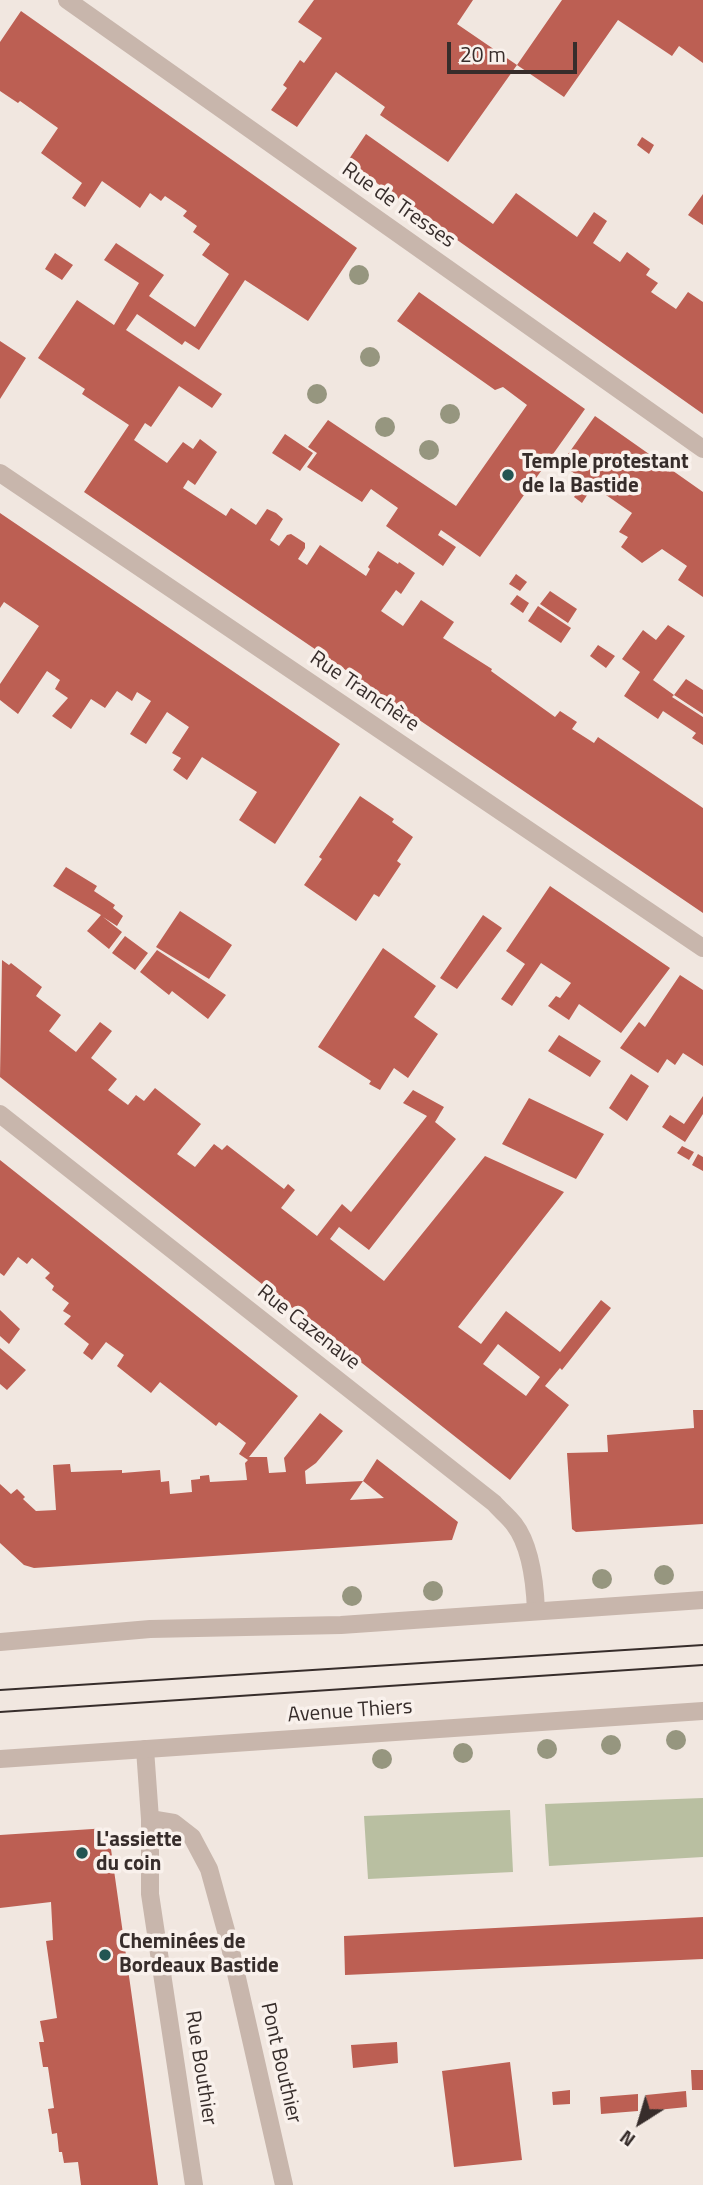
<!DOCTYPE html>
<html>
<head>
<meta charset="utf-8">
<style>
  body { margin:0 }
  #map { position:relative; width:703px; height:2185px; overflow:hidden; background:#f1e7e0; font-family:"Titillium Web",sans-serif }
  canvas { display:block }
  .north { position:absolute; left:605px; top:2087px; width:70px; height:70px; -webkit-text-stroke:5px #f9f1ec; paint-order:stroke; rotate:217deg; font-size:19px; font-weight:700; line-height:28px; text-align:center; color:#372d2b }
  .north::after { content:''; display:block; margin:auto; width:24px; height:32px; background:#372d2b; clip-path:polygon(50% 0,100% 100%,50% 72%,0 100%) }
  .scale { position:absolute; left:447px; top:42px; width:130px; height:32px; box-sizing:border-box; border:4px solid #372d2b; border-top:0; padding-left:9px; font-size:21px; line-height:24px; white-space:nowrap; color:#372d2b; -webkit-text-stroke:5px #f9f1ec; paint-order:stroke }
</style>
</head>
<body>
<div id="map">
<canvas width="703" height="2185"></canvas>
<div class="north">N</div>
<div class="scale">20 m</div>
</div>
<script>
const context = document.querySelector('canvas').getContext('2d');
context.lineJoin = 'round';
function fill(path, color) {
  context.fillStyle = color;
  context.fill(path, 'evenodd');
}
function strokePath(path, color, width, dash) {
  context.strokeStyle = color;
  context.lineWidth = width;
  context.lineCap = dash ? 'butt' : 'round';
  context.setLineDash(dash || []);
  context.stroke(path);
}
function write(font, color, halo, rows, align = 'center') {
  context.font = font + ' "Titillium Web",sans-serif';
  context.lineWidth = 7;
  context.setLineDash([]);
  context.textBaseline = 'middle';
  context.strokeStyle = halo;
  context.fillStyle = color;
  for (const [text, x, y, turn = 0] of rows) {
    context.save();
    context.translate(x, y);
    context.rotate((+turn || 0) * Math.PI / 180);
    context.textAlign = isNaN(turn) ? turn : align;
    if (halo) context.strokeText(text, 0, 0);
    context.fillText(text, 0, 0);
    context.restore();
  }
}
fill(new Path2D(`
  M703 1798V1857L549 1866 545 1804Z
  M510 1810 513 1872 368 1879 364 1816Z`), '#b9bfa1');
fill(new Path2D(`
  M314 0H473L457 24 517 65 562 0H703V63L679 46 672 56 618 20 564 97 517 65 448 162 380 115 385 107 336 72 297 127 271 110 287 88 283 85 300 60 304 63 322 38 298 22Z
  M21 11 357 248 308 321 245 280 199 350 185 341 182 345 137 314 126 330 222 394 212 408 179 386 151 427 145 423 134 440 167 463 183 442 193 449 200 439 217 452 195 485 188 480 183 488 226 516 231 508 256 525 267 509 276 513 283 519 270 540 279 546 287 535 291 534 305 543V548L298 559 307 565 320 545 366 576 370 569 368 567 378 551 398 564 399 562 415 573 401 594 396 590 381 611 403 626 421 600 454 622 443 638 492 669 491 671 555 717 560 711 577 722 572 729 594 743 598 737 703 808V913L84 492 129 425 82 394 85 389 38 358 77 300 114 325 139 283 104 260 116 243 164 275 149 296 195 327 229 274 202 255 210 244 193 232 197 226 183 216 187 211 165 196 161 201 150 193 140 208 102 181 85 207 72 198 82 183 41 153 58 128 20 101 18 103 0 91V42Z
  M366 134 493 224 516 193 577 237 594 212 607 221 593 243 620 262 627 252 650 269 646 275 658 283 651 292 676 309 688 292 703 302V414L347 162Z
  M642 137 654 145 649 154 637 145Z
  M703 194V225L688 215Z
  M55 253 73 265 62 280 45 269Z
  M419 292 585 409 480 557 441 530 438 535 456 547 443 566 386 526 398 508 371 489 362 502 307 467 317 453 308 447 328 420 456 506 527 405 503 387 495 390 397 321Z
  M0 341 26 358 0 399Z
  M595 416 703 492V597L678 580 687 566 662 549 642 563 621 547 628 537 619 532 632 513 593 486 582 503 574 497 585 481 561 464Z
  M285 434 313 453 300 471 272 453Z
  M0 513 340 744 275 844 239 820 257 792 202 757 187 780 173 770 181 758 172 753 189 727 167 712 146 744 130 734 151 701 137 692 132 701 117 691 105 708 91 699 71 729 52 716 68 698 55 689 60 680 47 671 18 714 0 700V684L39 626 4 602 0 608Z
  M516 574 527 582 520 591 509 584Z
  M550 591 577 609 568 623 540 604Z
  M517 595 529 603 523 613 510 604Z
  M538 606 571 628 561 643 528 621Z
  M668 625 685 636 653 680 674 695 686 679 703 690V714L674 695 672 697 703 717V745L692 738 696 733 663 711 658 719 624 696 640 672 622 659 643 630 656 640Z
  M598 645 615 656 606 668 590 656Z
  M360 796 394 819 392 822 413 837 397 861 401 864 379 897 374 894 356 921 304 885 322 859 319 857Z
  M66 867 97 886 94 891 115 905 113 908 123 916 117 926 103 917 122 932 109 949 87 931 101 915 53 886Z
  M550 886 670 968 621 1033 579 1004 569 1020 548 1006 556 996 560 998 571 983 541 963 512 1006 501 999 525 964 506 951Z
  M180 911 232 945 209 979 156 947Z
  M483 915 502 928 457 989 440 978Z
  M125 936 148 953 135 970 112 953Z
  M383 948 436 986 414 1017 438 1034 408 1078 394 1068 380 1090 369 1084 371 1081 318 1047Z
  M157 950 226 995 208 1019 172 991 169 995 140 972Z
  M2 960 9 965 11 963 42 987 36 996 61 1015 49 1031 76 1052 100 1022 112 1031 91 1058 117 1079 108 1090 128 1105 136 1095 144 1101 155 1088 201 1124 177 1154 195 1167 214 1144 222 1150 227 1145 284 1189 288 1184 295 1190 281 1208 317 1236 342 1204 351 1212 427 1116 403 1103 413 1090 444 1107 435 1122 456 1139 369 1250 339 1227 330 1239 384 1281 485 1156 564 1192 458 1327 481 1344 506 1311 560 1352 601 1300 611 1308 562 1370 560 1368 545 1386 569 1405 510 1480 0 1077ZM498 1344 540 1377 526 1396 483 1364Z
  M680 975 703 990V1066L683 1053 675 1065 667 1059 658 1073 620 1048 639 1022 645 1027Z
  M559 1035 601 1061 590 1077 548 1051Z
  M631 1074 649 1086 627 1121 609 1108Z
  M703 1096V1114L685 1142 662 1127 670 1115 684 1124Z
  M529 1098 604 1134 576 1179 502 1144Z
  M682 1146 694 1152 689 1160 677 1153Z
  M698 1154 703 1157V1171L692 1165Z
  M0 1160 298 1396 249 1457H267L269 1473 286 1472 284 1458 320 1413 343 1431 316 1463 305 1471 306 1484 363 1481 377 1459 458 1522 452 1540 34 1568 24 1565 0 1543V1484L11 1494 17 1489 25 1497 23 1499 36 1511 56 1510 53 1465 70 1464 71 1472 122 1470V1473L160 1470 161 1482 169 1481 170 1494 192 1492 191 1480 200 1479V1476L209 1475 210 1482 247 1480 245 1463 248 1460 239 1454 246 1443 236 1435 219 1422 216 1426 160 1382 151 1393 117 1366 124 1355 106 1342 92 1360 83 1353 89 1344 64 1324 71 1316 63 1311 69 1303 52 1290 54 1286 45 1278 50 1273 32 1258 27 1264 18 1257 4 1276 0 1273ZM363 1481 384 1498 350 1500Z
  M0 1310 20 1329 9 1344 0 1336Z
  M0 1348 26 1370 7 1390 0 1384Z
  M693 1410H703V1524L576 1532 572 1529 567 1453 608 1452 607 1435 694 1428Z
  M108 1828 143 2075 158 2185H81L78 2162 64 2163 62 2152H59L57 2133 52 2134 48 2109 54 2108 48 2067H43L39 2042H44L40 2021 57 2018 46 1941 53 1940 51 1902 0 1908V1835Z
  M703 1917V1959L345 1975 344 1936Z
  M397 2042 398 2063 353 2068 351 2045Z
  M510 2062 522 2160 454 2167 442 2071Z
  M691 2070H703V2090H692Z
  M570 2090V2104L553 2105 552 2092Z
  M686 2091 687 2107 647 2111 646 2095Z
  M638 2094V2111L601 2114 600 2097Z`), '#bc5f53');
strokePath(new Path2D(`
  M67 0 703 449
  M0 473 703 948
  M0 1114 494 1503C500 1510 508 1516 514 1524 531 1546 535 1584 536 1611
  M145 1749 150 1819V1894L194 2185
  M150 1819 174 1823 192 1837 209 1869 228 1938 284 2185`), '#c8b6ac', 18);
strokePath(new Path2D(`
  M0 1642 150 1629 341 1625 703 1600
  M0 1759 703 1711`), '#c8b6ac', 18);
strokePath(new Path2D(`
  M0 1690 703 1645
  M0 1712 703 1665`), '#372d2b', 2);
context.fillStyle = '#96967f';
for (const [x, y] of [
  [359,275],
  [370,357],
  [317,394],
  [450,414],
  [385,427],
  [429,450],
  [664,1575],
  [602,1579],
  [433,1591],
  [352,1596],
  [676,1740],
  [611,1745],
  [547,1749],
  [463,1753],
  [382,1759]
]) {
  context.beginPath();
  context.arc(x, y, 10, 0, 2 * Math.PI);
  context.fill();
}
for (const [x, y, r, color] of [
  [508,475,7,"#235552"],
  [82,1853,7,"#235552"],
  [105,1955,7,"#235552"]
]) {
  const dot = new Path2D();
  dot.arc(x, y, r, 0, 2 * Math.PI);
  context.fillStyle = color;
  context.fill(dot);
  strokePath(dot, '#f9f1ec', 2.5);
}
write('21px', '#372d2b', '#f9f1ec', [
  ["Rue de Tresses",398,206,35],
  ["Rue Tranchère",364,692,34],
  ["Rue Cazenave",308,1328,38],
  ["Avenue Thiers",350,1712,-4],
  ["Pont Bouthier",280,2063,77],
  ["Rue Bouthier",200,2068,81]
]);
write('bold 21px', '#372d2b', '#f9f1ec', [
  ["Temple protestant",522,463],
  ["de la Bastide",522,487],
  ["L'assiette",96,1841],
  ["du coin",96,1865],
  ["Cheminées de",119,1943],
  ["Bordeaux Bastide",119,1967]
], 'left');
</script>
</body>
</html>
